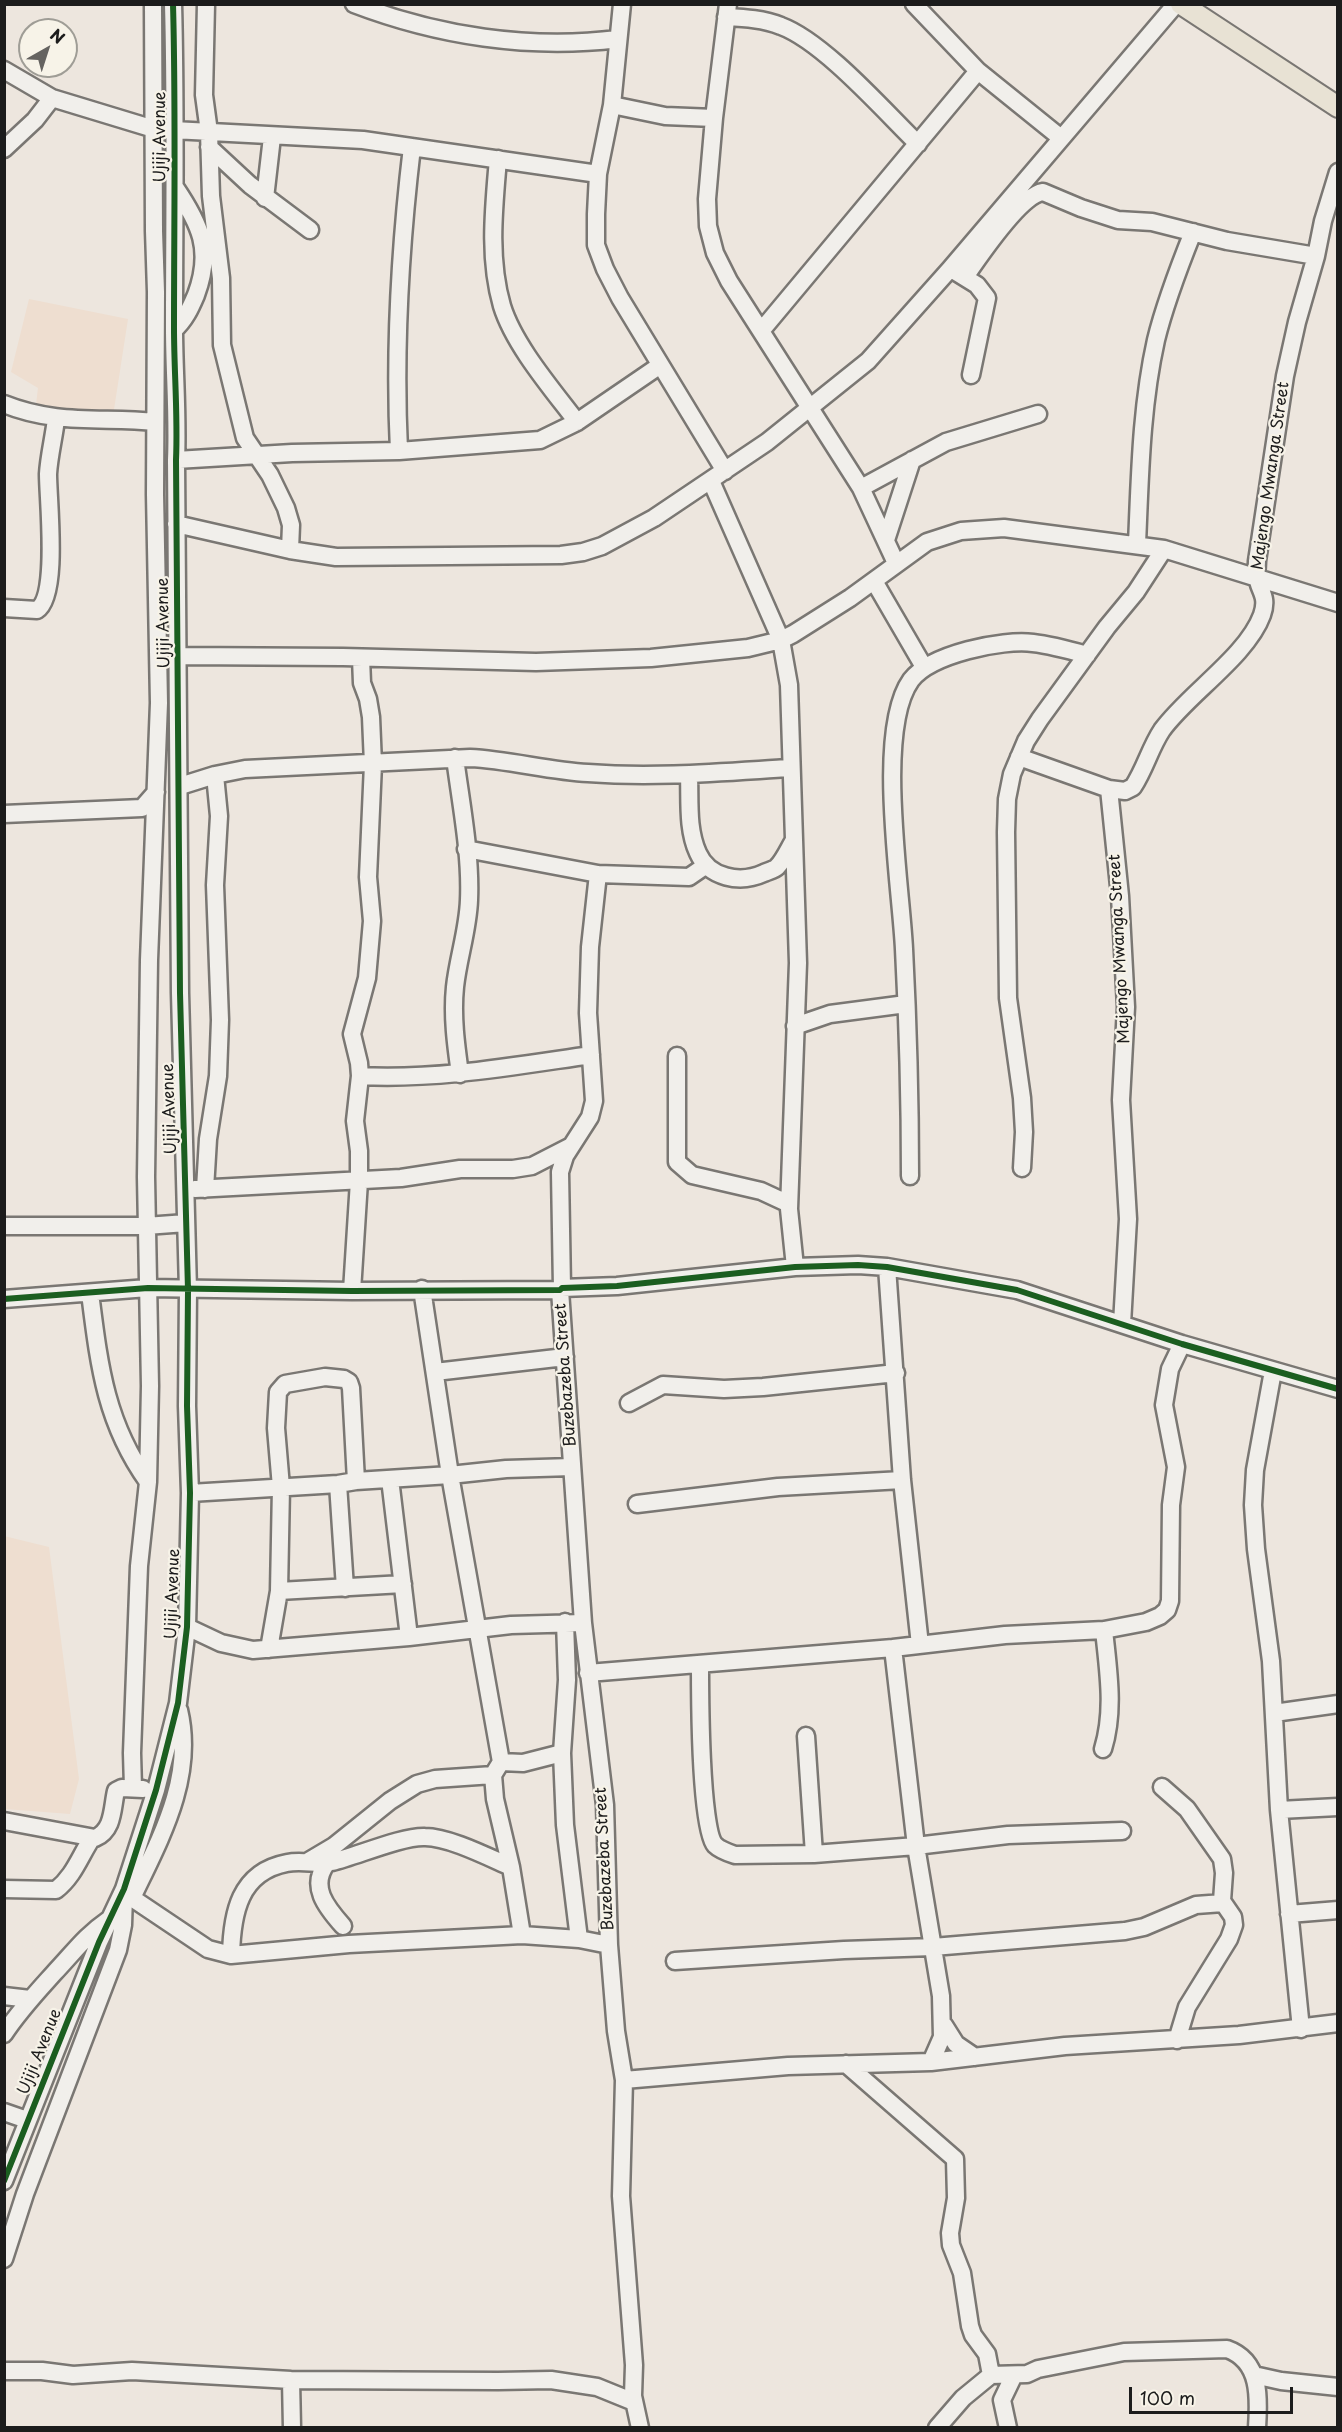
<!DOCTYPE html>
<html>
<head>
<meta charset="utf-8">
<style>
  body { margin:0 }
  #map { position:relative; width:1342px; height:2432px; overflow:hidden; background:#ede6de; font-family:"Playpen Sans",sans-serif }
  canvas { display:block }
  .frame { position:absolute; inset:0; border:6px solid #1c1c1c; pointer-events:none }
  .north { position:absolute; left:18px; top:18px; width:60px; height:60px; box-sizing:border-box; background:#f7f3e8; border:2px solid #9f9d96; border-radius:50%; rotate:39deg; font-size:16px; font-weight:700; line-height:24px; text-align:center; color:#1c1c1c }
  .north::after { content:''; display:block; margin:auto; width:21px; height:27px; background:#656360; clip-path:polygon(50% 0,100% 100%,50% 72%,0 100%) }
  .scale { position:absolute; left:1129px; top:2387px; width:164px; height:27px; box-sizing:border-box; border:3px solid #1c1c1c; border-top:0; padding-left:8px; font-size:18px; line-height:21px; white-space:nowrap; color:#1c1c1c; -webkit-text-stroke:4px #f7f3e8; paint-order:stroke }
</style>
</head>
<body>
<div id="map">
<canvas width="1342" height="2432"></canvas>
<div class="frame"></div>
<div class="north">N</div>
<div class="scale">100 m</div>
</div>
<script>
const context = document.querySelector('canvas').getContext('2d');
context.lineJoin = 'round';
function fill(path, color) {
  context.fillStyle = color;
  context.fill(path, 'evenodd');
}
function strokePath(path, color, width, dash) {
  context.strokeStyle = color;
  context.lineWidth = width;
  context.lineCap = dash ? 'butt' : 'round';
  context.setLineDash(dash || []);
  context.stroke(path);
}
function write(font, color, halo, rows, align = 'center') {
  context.font = font + ' "Playpen Sans",sans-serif';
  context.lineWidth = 4.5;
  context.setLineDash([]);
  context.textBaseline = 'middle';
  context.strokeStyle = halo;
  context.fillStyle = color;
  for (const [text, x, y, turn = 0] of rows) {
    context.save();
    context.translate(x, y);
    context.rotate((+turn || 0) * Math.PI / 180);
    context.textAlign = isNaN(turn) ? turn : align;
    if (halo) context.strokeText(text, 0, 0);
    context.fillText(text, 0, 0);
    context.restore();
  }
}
fill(new Path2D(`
  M29 299 128 319 113 416H78L36 405 38 388 11 372Z
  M4 1536 49 1547 79 1779 70 1814 5 1809Z`), '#eeded0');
const minor = new Path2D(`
  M206 4 204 95 209 132 211 196 221 278 222 345 245 438 270 475 286 508 291 525 290 550
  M354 4C438 36 529 50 618 39
  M622 4 612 105 598 174 596 214V245L605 269 620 298 725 471
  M728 4 714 118 707 199 708 226 715 253 729 281 861 488 896 563
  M914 4 978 71 1061 138
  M726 17C745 18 764 19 781 26 824 42 884 111 918 144
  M4 70 52 98 154 129 363 140 598 174
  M612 105 665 116 714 118
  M209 147 250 185 310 230
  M4 149 35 120 52 98
  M498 159C494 207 488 258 502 306 514 345 552 389 577 422
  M265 198 272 137
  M956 272 977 285 987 298 971 375
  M965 277C978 258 1021 195 1043 192L1081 208 1118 220 1152 222 1227 241 1316 256
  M174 330C185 320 190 309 196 295 213 250 200 224 175 187
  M761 331 978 71
  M4 404C56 425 101 417 155 422
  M399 451C394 349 400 248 412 147
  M176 460 292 453 399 451 540 440 577 422 659 366
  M711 481 781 640 789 685 798 963 789 1209 795 1267
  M861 488 946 442 1038 414
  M176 524 290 550 336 557 561 555 583 552 602 546 654 518 767 442 868 361 950 269 1176 4
  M886 540 912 460
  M1137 544C1140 476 1141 407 1156 340 1165 303 1179 267 1193 232
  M874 581 924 667
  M4 608 37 610C59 596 48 501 48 474 49 456 54 437 56 419
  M178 656 343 657 536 662 651 658 748 648 781 640 793 634 850 598 927 542 961 531 1004 528 1164 549 1338 603
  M1019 757 1109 789 1125 791 1133 787C1145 769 1150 748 1162 730 1188 694 1247 656 1262 615 1269 595 1258 591 1257 575 1256 571 1257 566 1257 561L1285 376 1297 322 1316 256 1323 221 1338 172
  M455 758C461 804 471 854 469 900 468 930 458 958 455 987 452 1016 456 1045 460 1074
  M689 775C690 801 687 829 698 853 709 878 740 884 764 873 768 871 774 870 777 867 784 860 789 848 794 840
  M180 786 215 775 245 769 470 758C510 760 549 771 588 773 656 778 723 772 790 768
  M1109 789 1120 896 1126 1007 1121 1100 1128 1219 1122 1324
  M4 814 142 808 156 792
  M466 849 598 874 689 877 705 866
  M795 1026 830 1014 906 1004
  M677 1056V1162L692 1175 761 1191 789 1204
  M360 1076C438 1080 514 1066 591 1055
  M1022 1168 1024 1132 1022 1098 1008 998 1006 832 1007 799 1012 774 1026 741 1040 719 1107 627 1136 592 1164 549
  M910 1176C910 1101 908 1025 904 949 901 886 875 730 911 680 931 654 1002 639 1033 643 1051 645 1069 650 1087 655
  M195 1189 401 1178 460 1169H513L532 1166 571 1146
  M205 1189 208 1139 218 1076 220 1020 215 885 219 816 215 775
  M4 1226H146L186 1223
  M887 1267 902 1480 920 1645
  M562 1288 560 1172 565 1156 590 1117 594 1101 588 1013 590 947 598 874
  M422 1289 450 1475 501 1762 493 1775 495 1799 511 1867 522 1935
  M560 1290 583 1623 605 1805 609 1945 616 2031 624 2080 621 2196 634 2365 633 2396 640 2428
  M352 1291 359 1181V1151L355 1121 360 1076 359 1063 352 1034 367 978 372 921 368 877 373 764 371 717 368 699 362 683 361 658
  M90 1293C99 1364 105 1422 148 1482
  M4 1299 148 1288 352 1291 560 1290 562 1288 617 1286 795 1267 858 1265 887 1267 1017 1290 1182 1344 1338 1389
  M1273 1371 1255 1470 1253 1505 1256 1549 1271 1661 1279 1810 1301 2029
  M435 1372 565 1357
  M629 1403 663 1385 724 1389 763 1387 896 1373
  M390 1479 409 1637
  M338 1484 345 1588
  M190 1493 338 1484 356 1481 450 1475 506 1469 572 1467
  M637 1504 778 1487 902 1480
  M279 1591 403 1584
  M565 1622 567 1680 562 1753 565 1825 579 1939
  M187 1627 221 1643 253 1650 409 1637 511 1625 583 1623
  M893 1648 916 1846 941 1996 942 2037 931 2062
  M269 1649 279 1591 281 1487 276 1428 278 1392 285 1384 325 1377 344 1379 349 1382 351 1388 356 1481
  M700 1664C700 1692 700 1829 715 1845 720 1850 729 1853 735 1855L814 1854 916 1846 1008 1835 1122 1831
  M588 1673 893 1648 1005 1635 1104 1630 1146 1622 1160 1616 1167 1610 1170 1601 1171 1505 1176 1467 1164 1405 1170 1369 1182 1344
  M1274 1713 1338 1704
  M806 1736 814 1854
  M1103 1749C1115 1710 1108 1670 1104 1630
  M501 1762 523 1763 562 1753
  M1162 1787 1187 1809 1222 1859 1224 1873 1222 1901 1233 1917 1234 1925 1229 1939 1187 2007 1177 2040
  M133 1788 132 1753 139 1566 148 1482 150 1386 146 1177 149 960 159 703 155 494 156 292 154 231 153 4
  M1279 1810 1338 1807
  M4 1821 95 1838C114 1830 112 1808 116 1791L122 1788 143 1789
  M307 1862 334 1846 390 1801 417 1784 435 1779 493 1775
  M327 1863C309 1886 326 1907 343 1926
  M4 1889 56 1890C74 1876 80 1856 92 1838
  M124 1889 132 1898 208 1949 231 1955 349 1944 522 1935 579 1939 609 1945
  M132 1898C160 1839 195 1778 179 1710
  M1289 1914 1338 1910
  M231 1955C232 1914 239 1872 287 1863 302 1860 318 1865 332 1862 357 1856 402 1836 425 1837 449 1837 488 1857 511 1867
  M675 1961 844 1950 933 1947 1125 1931 1144 1927 1196 1905 1223 1903
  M4 1996 30 1999
  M944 2025 956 2044 975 2057
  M4 2034C19 2011 37 1992 55 1972 74 1952 85 1936 108 1920
  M846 2064 955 2159 956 2198 950 2233 951 2245 962 2273 970 2326 973 2335 987 2354 991 2375 963 2398 937 2428
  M624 2080 788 2066 931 2062 1065 2046 1239 2035 1338 2023
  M4 2112 27 2120
  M4 2181 99 1942 124 1889 156 1790 178 1703 187 1627 190 1493 187 1406 188 1290 180 993 176 460C178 415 174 372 174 328 174 220 176 112 173 4
  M4 2259 25 2194 118 1950 123 1925 124 1896
  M4 2371H42L73 2375 132 2371 291 2380 498 2381 551 2380 597 2387 634 2402
  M991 2375 1027 2374 1038 2369 1124 2352 1227 2349C1261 2361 1259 2398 1257 2428
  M1254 2375 1281 2381 1338 2387
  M291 2380 292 2428
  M1008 2428 1002 2400 1014 2375`);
const major = new Path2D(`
  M1181 4 1338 107`);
strokePath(minor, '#7a7773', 21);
strokePath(major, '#7a7773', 24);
strokePath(minor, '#f1efeb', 16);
strokePath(major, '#e8e2d4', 20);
strokePath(new Path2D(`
  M4 1299 148 1288 352 1291 560 1290 562 1288 617 1286 795 1267 858 1265 887 1267 1017 1290 1182 1344 1338 1389
  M4 2181 99 1942 124 1889 156 1790 178 1703 187 1627 190 1493 187 1406 188 1290 180 993 176 460C178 415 174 372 174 328 174 220 176 112 173 4`), '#1b5e20', 6);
write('16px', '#1c1c1c', '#f7f3e8', [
  ["Ujiji Avenue",161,137,-90],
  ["Majengo Mwanga Street",1271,476,-82],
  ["Ujiji Avenue",164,623,-91],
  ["Majengo Mwanga Street",1120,949,-93],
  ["Ujiji Avenue",170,1109,-92],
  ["Buzebazeba Street",566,1375,-94],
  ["Ujiji Avenue",173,1594,-88],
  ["Buzebazeba Street",605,1859,-93],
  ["Ujiji Avenue",40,2052,-68]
]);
</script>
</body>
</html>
